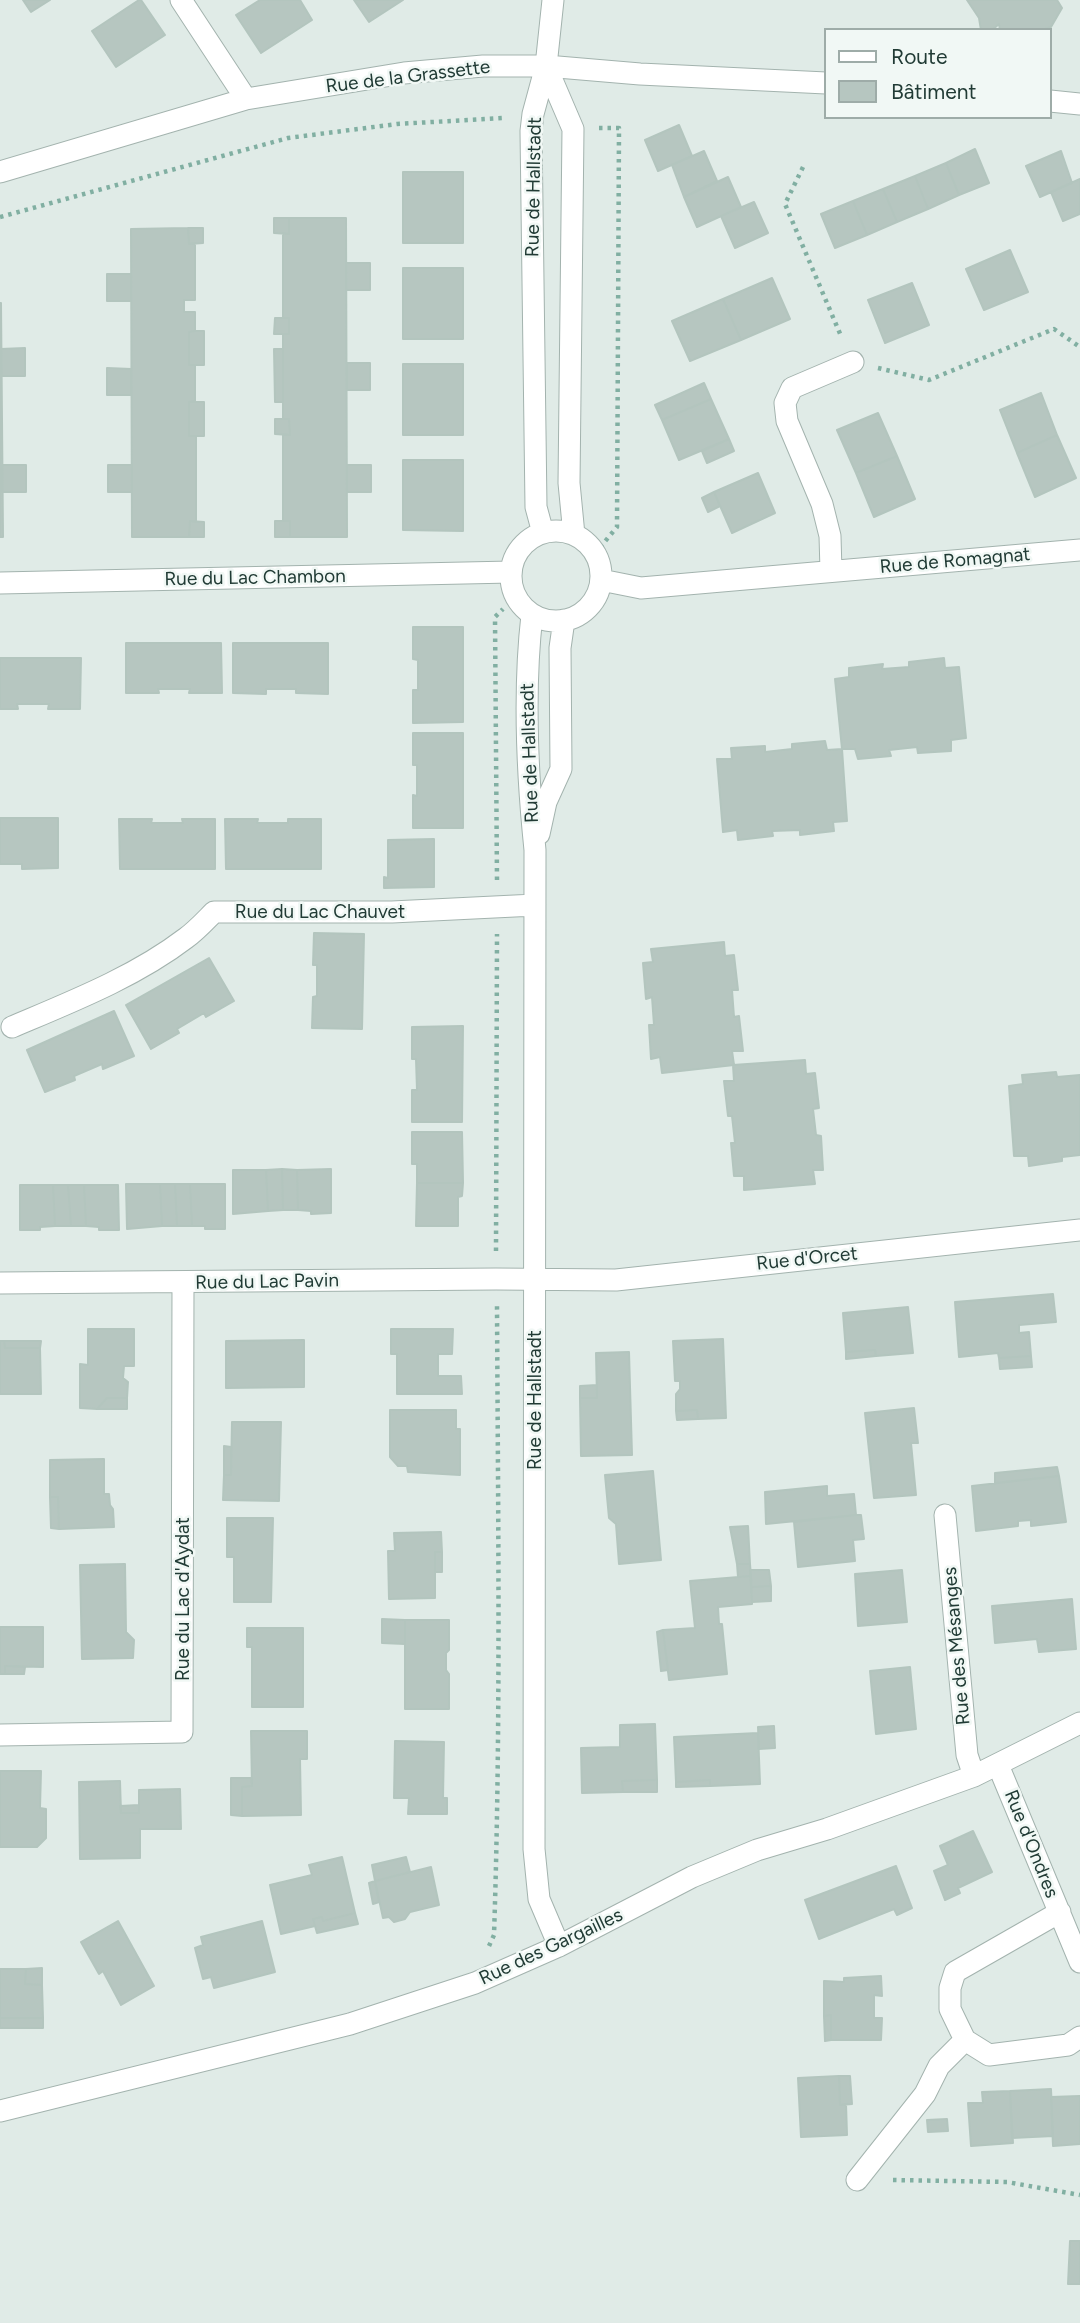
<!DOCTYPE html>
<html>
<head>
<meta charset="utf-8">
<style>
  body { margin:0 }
  #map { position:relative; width:1080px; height:2323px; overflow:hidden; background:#e0ebe7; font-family:Figtree,sans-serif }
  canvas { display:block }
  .legend { position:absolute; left:824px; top:28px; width:228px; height:91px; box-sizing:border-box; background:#f1f8f5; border:2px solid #9eaca8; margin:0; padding:9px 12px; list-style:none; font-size:21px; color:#213b35 }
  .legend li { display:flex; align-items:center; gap:14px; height:35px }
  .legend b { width:35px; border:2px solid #9eaca8 }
</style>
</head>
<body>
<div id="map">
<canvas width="1080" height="2323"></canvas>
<ul class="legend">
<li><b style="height:9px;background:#fff"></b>Route</li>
<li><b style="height:19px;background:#b6c6c0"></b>Bâtiment</li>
</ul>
</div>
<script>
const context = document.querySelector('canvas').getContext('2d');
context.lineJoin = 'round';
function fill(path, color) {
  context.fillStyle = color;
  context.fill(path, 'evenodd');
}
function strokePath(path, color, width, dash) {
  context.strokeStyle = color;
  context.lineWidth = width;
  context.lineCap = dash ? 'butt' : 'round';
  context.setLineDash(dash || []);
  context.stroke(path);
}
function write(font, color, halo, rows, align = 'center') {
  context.font = font + ' Figtree,sans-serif';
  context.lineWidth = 5;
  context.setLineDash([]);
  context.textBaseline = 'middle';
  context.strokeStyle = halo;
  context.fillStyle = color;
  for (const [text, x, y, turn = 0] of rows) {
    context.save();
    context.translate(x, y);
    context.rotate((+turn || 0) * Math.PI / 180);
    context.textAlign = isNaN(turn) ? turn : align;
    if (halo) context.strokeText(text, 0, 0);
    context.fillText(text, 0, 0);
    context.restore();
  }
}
const building = new Path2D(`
  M23 0H50L31 12Z
  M139 0H141L165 35 116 67 92 31Z
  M260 0H300L312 20 261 53 236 15Z
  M354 0H403L369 22Z
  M967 0H1057L1062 8 1051 27 1042 30H1000L999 24 992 30H981L979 18Z
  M679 125 692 156 658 171 645 140Z
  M975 149 989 183 959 195 946 163Z
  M704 151 717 181 684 197 672 165Z
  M1061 151 1072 183 1040 197 1026 166Z
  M946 163 959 195 928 209 915 176Z
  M403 172H463V243H403Z
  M915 176 928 209 897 222 883 189Z
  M728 177 741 207 697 227 684 197Z
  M1080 179V214L1063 221 1051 192Z
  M883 189 897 222 867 235 853 201Z
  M853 201 867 235 835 248 821 214Z
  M754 202 768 233 735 248 721 216Z
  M274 218H289V234L274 233Z
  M289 218H346L347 537H290V521H283V434L290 435 289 419H283V334H289V318H283V233L289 234Z
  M188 228 189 244 195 243V300H184V312H195V331L189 332V365H195V401L189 402V436H196V522L190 521 189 537H132L131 229Z
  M188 228H203V243L189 244Z
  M1010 250 1028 292 984 310 966 269Z
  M346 263H370V290H346Z
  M403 268H463V339H403Z
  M107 274H131V301H107Z
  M772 278 790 319 741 340 723 299Z
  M912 283 929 325 885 343 868 300Z
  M723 299 741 340 690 361 672 321Z
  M0 303H1L3 537H0Z
  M275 318H289V334H274Z
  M195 331H204V365H189V332Z
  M25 348V376H1V349Z
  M274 349H283V402H275Z
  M347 363H370V390H347Z
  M403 364H463V435H403Z
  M107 368 131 369V395H107Z
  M704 383 711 399 662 420 655 405Z
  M1041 393 1057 435 1017 453 1000 410Z
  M711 399 729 439 679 460 662 420Z
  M189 402H204V436H189Z
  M878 413 897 456 856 473 837 430Z
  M275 419H289L290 435 275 434Z
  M1057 435 1076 478 1035 497 1017 453Z
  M729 439 734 451 707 463 702 451Z
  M897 456 915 499 874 517 856 473Z
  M403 460H463V531L403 530Z
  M2 465H26V492H2Z
  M108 465H132V492H108Z
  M347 465H371V492H347Z
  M758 473 775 513 732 533 714 492Z
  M714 492 720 506 708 512 702 498Z
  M190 521 204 522V537H189Z
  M275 521H290V537H275Z
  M413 627H463V722L413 723V690H418V660L413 659Z
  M126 643H221L222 693H189L190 689H158L159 693H126Z
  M233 643H328V694L296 693V689H266V694L233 693Z
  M0 658H81L80 709H48L49 704H17L18 709H0Z
  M944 658 945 668 959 667 966 738 951 740V751L918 753 917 747 889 750 891 756 858 759 855 749H842L835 679 849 677V668L883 664 882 669 909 667V662Z
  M413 733H463V828H413V795L417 796V765H413Z
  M825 741 827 750 842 749 847 821 833 822 834 831 800 835V830L772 831 773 836 738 840 737 830 723 832 717 759H732L731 748 765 746V752L792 749V744Z
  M0 818H58V868L22 869V864H0Z
  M119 819H152L151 823H183L182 819H215V869H120Z
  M225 819H258L257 823H288V819H321V869H226Z
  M434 839V887L384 888V877L388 878V840Z
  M314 933 364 934 362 1029 312 1028 313 997 317 996V965H313Z
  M724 942 725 956 734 955 738 990H732L734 1017 739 1016 743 1051H732L734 1065 662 1073 660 1057 651 1059 649 1025H654L652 997 646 999 643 963 653 962 651 949Z
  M209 958 234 1001 206 1017 204 1013 177 1029 179 1033 151 1049 126 1005Z
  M114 1011 134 1056 103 1069 102 1064 74 1076 75 1080 45 1092 27 1050Z
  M463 1026 462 1122H412V1090H417L416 1059H412V1027Z
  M805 1060 806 1074 815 1073 819 1108 813 1109 816 1135 821 1136 823 1170H813L815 1184 744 1190V1176H734L731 1143H735L732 1116H728L724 1081H734L733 1065Z
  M1056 1072 1057 1077 1080 1075V1155L1062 1157V1161L1029 1166 1028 1156H1014L1009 1086 1023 1084 1022 1075Z
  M412 1132H462L463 1183H417V1164H412Z
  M282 1169 297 1170 298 1210H283Z
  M282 1169 283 1210 268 1211 266 1170Z
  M331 1169V1213L311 1214V1211L298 1210 297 1170Z
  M233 1170H266L268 1211 233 1214Z
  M417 1183H463L462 1196 458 1197V1226H416Z
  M126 1184H160L162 1226 127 1229Z
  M160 1184H175L177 1226H162Z
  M175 1184H190L192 1226H177Z
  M190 1184H225V1229H205V1226H192Z
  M20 1185H53L55 1226 40 1227V1230H20Z
  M53 1185H68L71 1226H55Z
  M68 1185H84L86 1226H71Z
  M84 1185H118L119 1230H99V1227L86 1226Z
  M1053 1294 1056 1322 1019 1325V1333L1029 1332 1031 1356 999 1358 998 1353 959 1357 955 1302Z
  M908 1307 913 1353 876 1356 875 1350 846 1352 843 1313Z
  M88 1329H134V1366H124L123 1378 128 1382 127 1398H107L97 1409 80 1408V1364L88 1365Z
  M391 1329H453L452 1354H438V1376H461L462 1394H397V1354H391Z
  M723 1339 726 1418 698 1419 697 1410 676 1411V1394L680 1389V1381H675L673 1341Z
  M304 1340V1387L226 1388V1341Z
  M0 1341H4L5 1348H40L41 1394H0Z
  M4 1341H41L40 1348H5Z
  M875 1350 876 1356 846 1359V1352Z
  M629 1352 632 1455 581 1456 580 1398H597L596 1353Z
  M1031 1356 1032 1367 1000 1369 999 1358Z
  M597 1385V1398H580V1386Z
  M107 1398H127V1409H97Z
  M914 1408 918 1443H911L916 1495 874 1498 865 1413Z
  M390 1410H456V1429H460V1475L408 1472 407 1466H398L390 1457Z
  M697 1410 698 1419 677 1420 676 1411Z
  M232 1422H281L279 1501 223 1500 224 1475H231Z
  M224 1446 231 1447V1475H224Z
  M104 1459V1494H109L110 1505 113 1509 114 1527 59 1529 58 1497H50V1460Z
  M1057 1467 1059 1476 995 1483V1473Z
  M653 1471 661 1560 619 1564 616 1524 609 1518 605 1475Z
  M1059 1476 1066 1522 1031 1526V1520L1018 1521V1526L976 1531 972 1486Z
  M827 1486V1496L854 1494 856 1515 766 1524 765 1492Z
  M50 1497H58L59 1529 51 1528Z
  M856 1515H861L864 1539 853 1540 855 1561 798 1567 794 1522Z
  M227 1518H273L271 1602H234V1557H227Z
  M748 1526 750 1564H737L730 1527Z
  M441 1532 442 1552H435V1598L389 1599 388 1551H395L394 1533Z
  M435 1552H442V1572H435Z
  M125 1564 126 1632 134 1640 133 1658 82 1659 80 1565Z
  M737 1564H750L751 1576 738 1577Z
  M750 1570H769L771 1586 751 1587Z
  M902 1570 907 1622 858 1626 855 1574Z
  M751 1576 752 1604 718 1607 719 1624H722L727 1674 669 1680 663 1630 695 1628 690 1581Z
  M771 1586V1601L752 1602 751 1587Z
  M1072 1599 1076 1649 1039 1652 1037 1639 995 1643 992 1606Z
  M382 1619 405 1620V1644L382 1643Z
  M405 1620H449V1650L446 1653V1670L449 1674V1709H405Z
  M0 1627H43V1667L5 1666V1674H0Z
  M247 1628H303V1707H252V1647H247Z
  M663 1630 668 1670 661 1671 657 1632Z
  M5 1666 25 1667 24 1674H5Z
  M910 1667 916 1729 876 1734 870 1671Z
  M655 1724 657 1780 622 1781 623 1792 582 1793 581 1748 620 1747V1725Z
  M774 1726 775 1748 759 1749 758 1727Z
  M251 1731H307V1759H300L301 1815 242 1816V1787L252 1786Z
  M758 1733 760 1784 710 1786V1780L676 1782 674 1737Z
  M395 1741 444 1742 443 1798H447V1814H408L409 1798H394Z
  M0 1771H41L40 1808 46 1809V1838L37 1847H0Z
  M231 1778H251L252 1786 242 1787V1816L231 1815Z
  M657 1780V1792H623L622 1781Z
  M710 1780V1786L676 1787V1782Z
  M120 1781 121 1813H139V1790L180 1789 181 1829H140V1858L80 1859 79 1782Z
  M139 1805V1813H121L120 1806Z
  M973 1831 992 1872 958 1888 960 1893 945 1900 934 1871 948 1865 940 1846Z
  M342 1857 355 1913 323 1921 322 1917 313 1919 315 1926 281 1934 270 1885 312 1875 309 1865Z
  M406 1857 410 1872 375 1881 372 1865Z
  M896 1866 912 1908 897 1915 894 1909 819 1939 805 1900Z
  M431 1867 439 1905 410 1912 405 1919 394 1922 389 1917 383 1918 375 1881Z
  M375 1881 379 1902 373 1904 369 1883Z
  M355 1913 358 1924 317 1933 313 1919 322 1917 323 1921Z
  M118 1921 154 1986 121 2005 103 1971 99 1974 81 1942Z
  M262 1921 275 1972 214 1988 211 1977 203 1979 195 1948 203 1945 201 1937Z
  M42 1968V1985L25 1984 26 1969Z
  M0 1969H26L25 1984 42 1985 43 2018H0Z
  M881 1976 882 1996 874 1995V2018H882L881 2040H831V2015L824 2016V1981L844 1982V1978Z
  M831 2015V2040L825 2041 824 2016Z
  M0 2018H43V2028H0Z
  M839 2076 840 2105 846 2104 847 2135 801 2137 798 2078Z
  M839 2076H850L852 2104 840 2105Z
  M1051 2089 1053 2136 1012 2138 1010 2091Z
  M1010 2091 1013 2143 971 2146 968 2103H983L982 2092Z
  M1080 2096V2144L1053 2146 1051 2097Z
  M947 2119 948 2131 928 2132 927 2120Z
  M1070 2241H1080V2284H1068Z`);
fill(building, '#b6c6c0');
strokePath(building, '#b3c5be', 2);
const street = new Path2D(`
  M181 0 246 99
  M546 66 573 129 569 483 574 535
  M1050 101 1080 104
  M0 172 246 99 404 73 483 66H546L640 74 826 83
  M511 576a45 45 0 1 1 90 0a45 45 0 1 1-90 0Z
  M543 533 536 507 531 131 533 114 546 66 553 0
  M831 571 830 536 822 504 787 421 785 403 792 388 853 362
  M601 580 641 588 1080 550
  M0 583 511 572
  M532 615C523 693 527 772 535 850L534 1849 539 1899 559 1946
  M539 834 546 802 561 769 560 648 564 620
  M12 1027C71 1002 135 977 186 938 196 931 205 921 214 912H392L535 905
  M0 1283 496 1279 616 1280 1080 1230
  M945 1515 967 1755 974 1776
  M0 1735 182 1732 183 1283
  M998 1765 1080 1962
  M1060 1912 955 1972 950 1988V2009L965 2040 989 2055 1068 2045 1080 2037
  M0 2111 350 2024 475 1983 559 1946 692 1877 757 1850 827 1829 974 1776 1080 1723
  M857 2180 925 2094 939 2066 965 2040`);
strokePath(street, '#a3b3ae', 23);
strokePath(new Path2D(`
  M599 128H619L617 527 602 545
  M803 167 785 204 841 336
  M0 217 288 138 397 124 503 118
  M878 368 929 380 1054 329 1080 347
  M497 880 495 617 503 609
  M496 1251 497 934
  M489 1946 494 1935C501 1725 498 1515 497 1305
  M893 2180 1007 2182 1080 2195`), '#81afa2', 4.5, [3.5, 5]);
strokePath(street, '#fff', 21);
write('19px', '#213b35', '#f1f8f5', [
  ["Rue de la Grassette",408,77,-7],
  ["Rue de Hallstadt",534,187,-89],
  ["Rue de Romagnat",955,561,-5],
  ["Rue du Lac Chambon",255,578,-1],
  ["Rue de Hallstadt",530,753,-92],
  ["Rue du Lac Chauvet",320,912],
  ["Rue d'Orcet",807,1259,-6],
  ["Rue du Lac Pavin",267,1282,-1],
  ["Rue de Hallstadt",535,1400,-90],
  ["Rue du Lac d'Aydat",183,1599,-90],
  ["Rue des Mésanges",957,1646,-95],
  ["Rue d'Ondres",1031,1844,68],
  ["Rue des Gargailles",551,1947,-25]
]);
</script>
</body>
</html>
